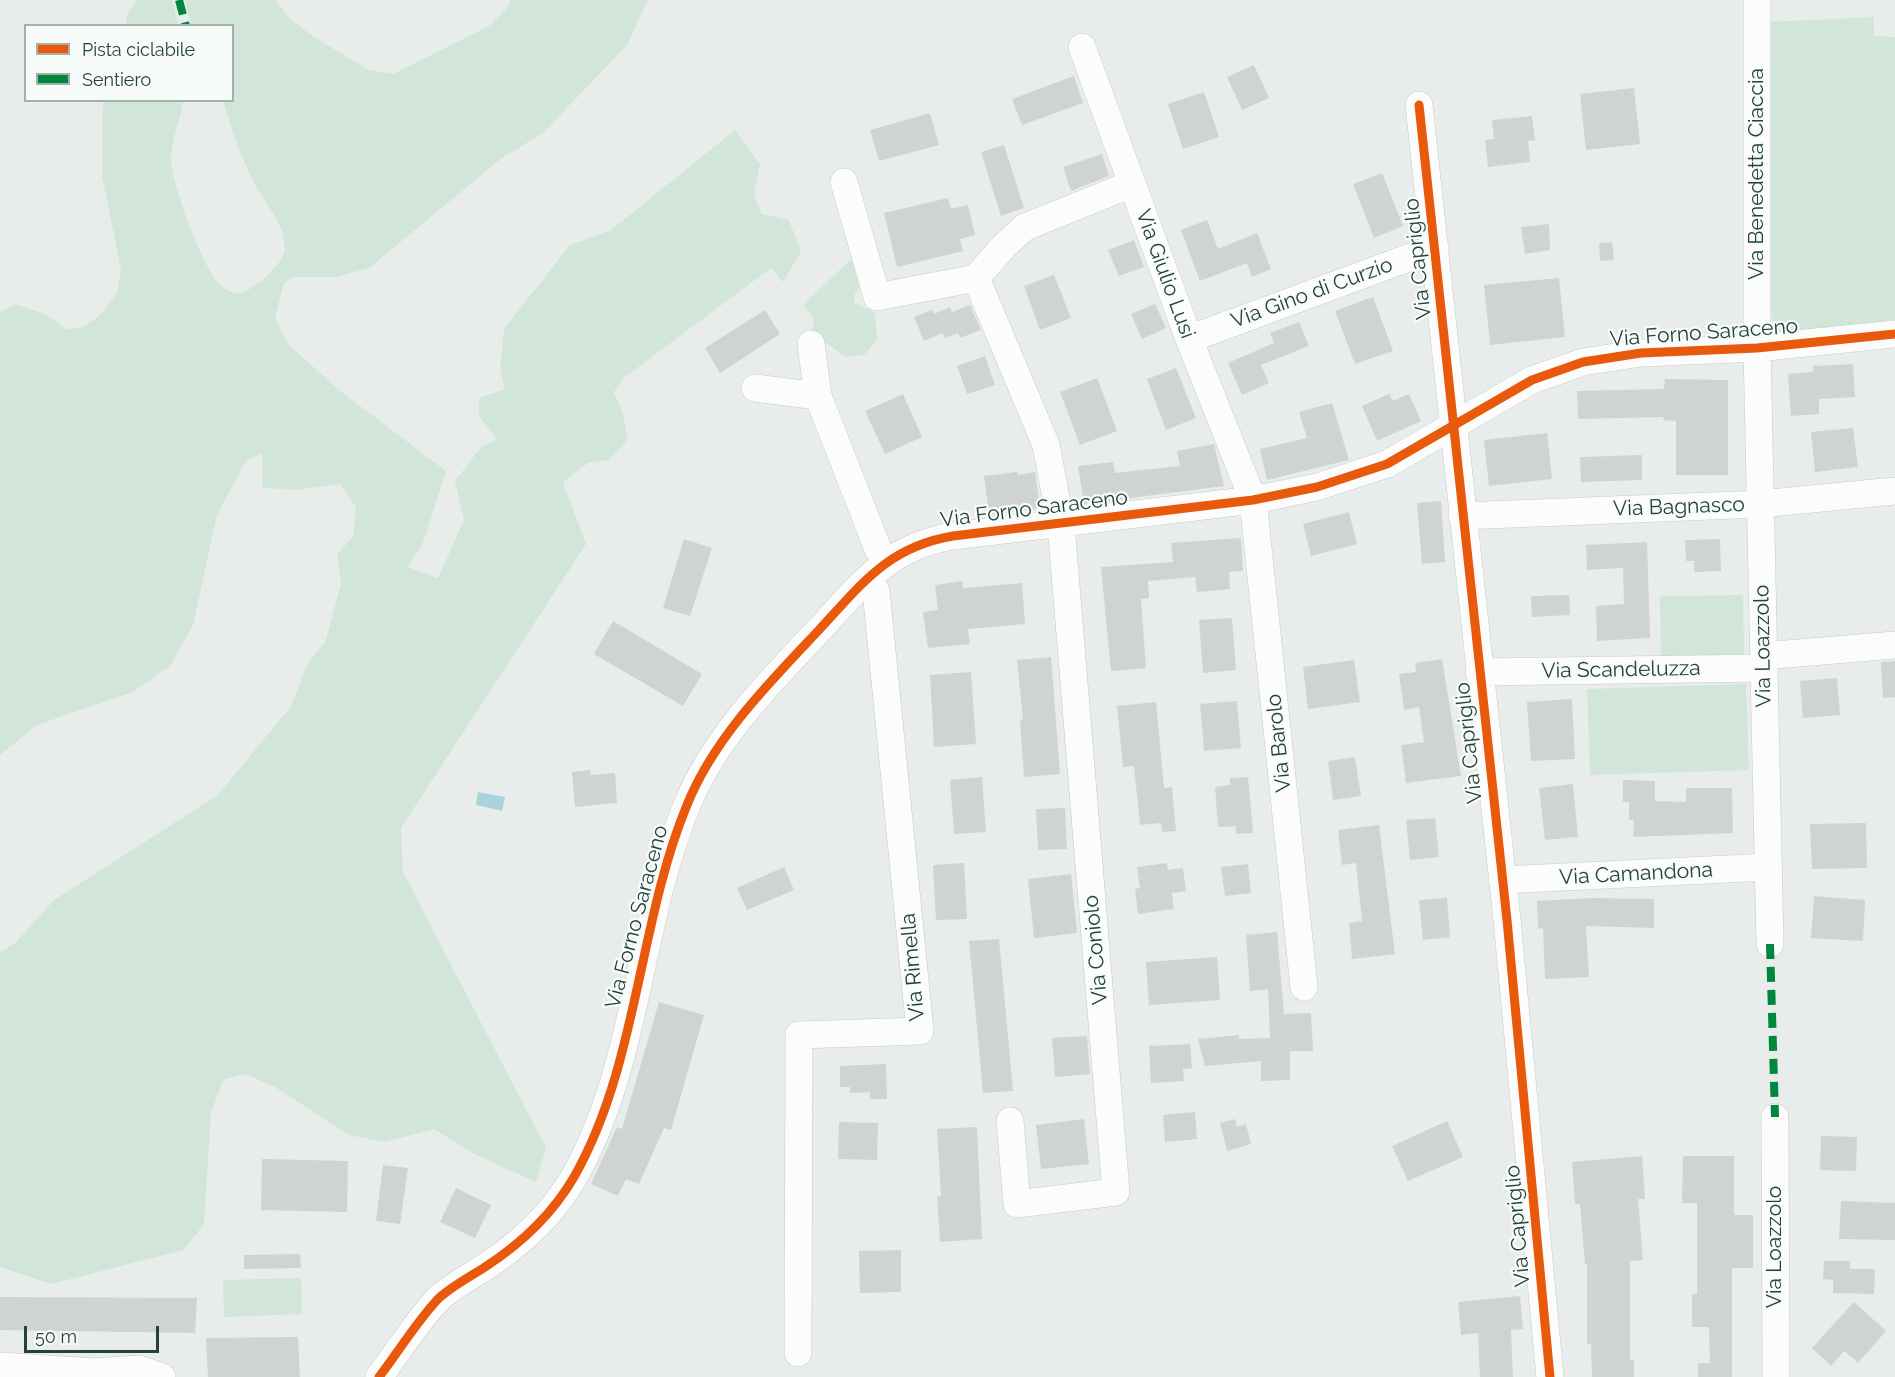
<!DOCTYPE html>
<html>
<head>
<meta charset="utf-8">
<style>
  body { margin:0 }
  #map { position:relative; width:1895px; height:1377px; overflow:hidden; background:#e8edeb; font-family:Raleway,sans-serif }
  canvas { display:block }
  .legend { position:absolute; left:24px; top:24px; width:210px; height:78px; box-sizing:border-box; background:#f7fbf9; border:2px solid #a3b1ad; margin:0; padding:8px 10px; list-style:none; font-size:18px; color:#24423a }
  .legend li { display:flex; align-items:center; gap:12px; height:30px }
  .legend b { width:30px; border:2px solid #a3b1ad }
  .scale { position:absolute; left:24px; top:1326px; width:135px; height:27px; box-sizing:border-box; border:3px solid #24423a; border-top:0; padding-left:8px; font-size:18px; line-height:21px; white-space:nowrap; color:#24423a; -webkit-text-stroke:4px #f7fbf9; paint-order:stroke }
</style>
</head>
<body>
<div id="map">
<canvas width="1895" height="1377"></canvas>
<ul class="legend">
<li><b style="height:8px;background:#e8590c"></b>Pista ciclabile</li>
<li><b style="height:8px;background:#00873e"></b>Sentiero</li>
</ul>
<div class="scale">50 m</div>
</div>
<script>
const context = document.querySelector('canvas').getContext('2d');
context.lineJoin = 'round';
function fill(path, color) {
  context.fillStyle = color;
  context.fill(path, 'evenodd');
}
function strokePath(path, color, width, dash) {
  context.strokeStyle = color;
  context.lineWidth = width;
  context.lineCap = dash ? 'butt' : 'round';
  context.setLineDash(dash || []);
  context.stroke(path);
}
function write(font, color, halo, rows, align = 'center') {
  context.font = font + ' Raleway,sans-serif';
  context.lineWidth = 4.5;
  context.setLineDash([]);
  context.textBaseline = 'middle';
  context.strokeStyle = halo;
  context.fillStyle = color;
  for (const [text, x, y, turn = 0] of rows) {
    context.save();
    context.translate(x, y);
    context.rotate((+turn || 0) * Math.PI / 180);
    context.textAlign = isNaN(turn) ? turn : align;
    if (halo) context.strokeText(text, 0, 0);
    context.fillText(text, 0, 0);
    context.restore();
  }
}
fill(new Path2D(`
  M136 0H172L178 25H126L127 15Z
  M185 0H276L290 19 314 37 369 70 393 74 489 26 506 9 511 0H648L627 45 543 133 502 158 369 268 336 277H293L284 283 275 318 289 345 339 390 446 471 422 546 407 567 438 578 464 520 455 481 481 447 497 439 479 416V398L505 389 500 368 504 329 570 245 611 230 735 130 760 164 754 195 762 214 789 220 801 252 783 282 771 268 625 377 614 392 622 411 628 439 609 460 588 463 563 482 586 544 401 828 403 872 546 1148 536 1182 476 1155 434 1129 384 1142 349 1135 275 1087 245 1074 223 1080 211 1113 204 1224 184 1250 51 1284 0 1267V952L15 943 54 900 218 795 291 706 307 665 326 640 341 583 337 555 353 536 356 507 340 484 296 490 262 488 263 453 246 461 217 515 193 625 170 666 133 692 37 725 0 755V312L16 304 47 315 66 329 81 328 98 317 117 293 121 270 102 176 103 101H183C181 121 171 138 171 159 172 184 204 276 225 289 234 295 243 294 251 288 263 280 280 266 285 251 284 221 270 212 257 188 242 161 232 130 223 101L232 100V26L191 25Z
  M1874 17V36L1895 37V320L1772 336 1767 22Z
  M864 260 868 280 855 292 854 302 875 313 877 340 864 355 846 357 812 333 814 319 803 305 849 261Z
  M1743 595 1744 657 1661 659 1660 596Z
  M1746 684 1749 770 1590 775 1587 689Z
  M301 1278 302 1314 224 1317 223 1280Z`), '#d1e6d8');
fill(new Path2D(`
  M478 792 505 797 502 811 476 805Z`), '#a9d4db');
fill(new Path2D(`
  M1254 65 1269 98 1242 110 1227 77Z
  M1074 76 1083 103 1022 125 1012 99Z
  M1634 88 1640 144 1586 150 1580 94Z
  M1204 92 1219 137 1183 149 1168 104Z
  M930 113 939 145 879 161 870 130Z
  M1532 116 1535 140 1528 141 1530 162 1488 167 1485 140 1494 139 1492 120Z
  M1004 145 1024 208 1001 216 981 152Z
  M1102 154 1109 176 1071 191 1063 167Z
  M1382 173 1403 226 1374 238 1353 184Z
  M948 198 951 209 968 205 975 235 960 239 963 251 897 267 884 213Z
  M1207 220 1218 249 1257 233 1271 269 1252 277 1247 263 1200 281 1181 230Z
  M1549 224 1550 250 1525 254 1521 227Z
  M1134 240 1144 267 1119 276 1108 250Z
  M1612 242 1614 260 1600 261 1599 243Z
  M1054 275 1071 318 1040 330 1024 286Z
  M1559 278 1565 337 1490 345 1484 285Z
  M1373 297 1393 351 1355 364 1335 311Z
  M1155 304 1166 328 1142 339 1131 314Z
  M970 305 981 330 960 338 958 333 945 338 943 333 924 341 914 317 932 310 934 314 950 307 952 312Z
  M765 310 780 334 720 373 705 348Z
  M1299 322 1309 346 1261 365 1269 383 1242 395 1228 363 1274 343 1270 333Z
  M985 356 995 385 967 394 957 366Z
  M1853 364 1855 397 1819 399V414L1791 416 1788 374 1813 372V366Z
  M1176 368 1196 418 1166 430 1147 379Z
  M1097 378 1117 431 1080 445 1060 392Z
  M1665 379 1728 380V475H1676V421L1663 420 1664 417 1578 419 1577 391 1664 389Z
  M903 394 922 437 885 454 865 411Z
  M1389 394 1393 401 1409 394 1421 421 1377 441 1362 406Z
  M1332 403 1349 460 1267 480 1260 449 1307 438 1299 412Z
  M1853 428 1858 467 1815 472 1811 432Z
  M1547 433 1552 479 1489 486 1484 440Z
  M1214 444 1224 486 1084 504 1078 466 1113 462 1115 473 1180 466 1177 451Z
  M1642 455V480L1581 482 1580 457Z
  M1017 472 1018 475 1035 472 1040 508 989 515 984 476Z
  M1441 501 1445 562 1422 564 1417 503Z
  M1349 512 1357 544 1311 556 1303 524Z
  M1241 538 1243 571 1229 572 1230 589 1197 592 1195 577 1148 581 1149 598 1141 599 1146 668 1111 671 1101 567 1173 562 1171 543Z
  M684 539 712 548 690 616 663 608Z
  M1720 539 1721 571 1694 572V561H1686L1685 540Z
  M1647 542 1650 638 1597 641 1596 606 1624 604 1623 568 1587 570 1586 545Z
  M962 581 963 588 1022 583 1025 624 968 629 970 644 928 648 923 612 938 610 935 585Z
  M1569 595 1570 615 1532 617 1531 596Z
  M1232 618 1236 670 1203 673 1199 620Z
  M613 621 702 674 683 706 594 654Z
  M1051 657 1060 774 1024 777 1020 720H1023L1017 660Z
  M1442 659 1461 776 1406 783 1401 745 1424 742 1419 707 1404 710 1399 674 1416 672 1415 663Z
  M1354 660 1360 702 1308 709 1303 667Z
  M1895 661V697L1883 698 1881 662Z
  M971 672 976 744 934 747 930 675Z
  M1837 678 1840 715 1803 718 1800 681Z
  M1572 699 1575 759 1531 761 1527 702Z
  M1237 701 1241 748 1204 751 1200 704Z
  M1156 702 1164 788 1172 787 1176 831 1162 832 1161 823 1140 825 1134 766 1123 767 1117 706Z
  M1355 757 1361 796 1333 800 1328 761Z
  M590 770 591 775 615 773 617 803 575 807 572 772Z
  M982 777 986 832 954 834 950 780Z
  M1248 777 1253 833 1236 834V826L1218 827 1215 787 1230 785V778Z
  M1623 780 1655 781V801L1686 802V788H1732L1733 833 1633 837 1634 820H1629V802H1623Z
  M1573 784 1578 837 1545 840 1539 788Z
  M1065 808 1067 849 1038 850 1036 809Z
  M1435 818 1439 857 1410 860 1406 820Z
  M1866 823 1867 868 1812 869 1810 824Z
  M1379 825 1395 954 1352 959 1349 923 1362 921 1356 863 1342 865 1338 830Z
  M964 863 967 919 936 920 933 865Z
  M1167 863 1168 870 1183 868 1186 891 1172 893 1174 909 1138 914 1135 889 1140 888 1137 867Z
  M1248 864 1251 893 1225 896 1221 867Z
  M784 867 794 890 747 910 737 888Z
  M1071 874 1077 933 1034 938 1028 879Z
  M1814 896 1865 900 1863 941 1811 938Z
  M1447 898 1450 937 1423 940 1419 900Z
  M1592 898 1654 899V928L1586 926 1589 977 1545 979 1543 928 1538 929 1537 901Z
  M1277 932 1284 1014 1311 1013 1313 1051H1290V1080L1261 1081V1061L1205 1066 1198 1039 1239 1035V1039L1270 1038 1268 989 1250 991 1246 935Z
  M999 939 1013 1091 983 1093 969 941Z
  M1217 957 1220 1000 1149 1005 1146 962Z
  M659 1002 704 1015 671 1130 664 1128 639 1184 626 1179 618 1196 591 1184 617 1127 622 1129Z
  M1087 1036 1090 1074 1055 1077 1052 1038Z
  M1190 1044 1192 1068 1183 1069 1184 1081 1151 1083 1149 1046Z
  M886 1064 887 1099H870V1092L850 1093V1087H840V1066Z
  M1195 1112 1197 1139 1165 1142 1163 1115Z
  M1084 1119 1089 1164 1041 1169 1036 1125Z
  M1235 1119 1237 1127 1246 1124 1251 1144 1227 1151 1220 1123Z
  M1447 1121 1463 1157 1408 1181 1392 1146Z
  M839 1122 878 1123 877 1160 838 1159Z
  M977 1127 982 1239 940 1242 937 1196H941L937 1129Z
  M1821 1136 1857 1137 1856 1171 1820 1170Z
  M1642 1156 1645 1199H1638L1643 1260 1630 1261V1360H1634V1377H1592L1591 1344H1587V1264H1585L1580 1204H1575L1572 1162Z
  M1683 1156H1734V1215H1753V1268H1732V1377H1698V1363H1710L1709 1327H1692V1294H1697V1203H1682Z
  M262 1159 348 1161 347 1212 261 1210Z
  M383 1165 408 1168 400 1224 376 1221Z
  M456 1188 491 1205 475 1238 440 1222Z
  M1841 1201 1895 1203V1240L1839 1239Z
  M901 1250V1292L860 1293 859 1251Z
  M300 1254 301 1268 244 1269V1255Z
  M1824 1261H1850V1269H1875L1874 1294 1833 1293V1280L1823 1279Z
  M1520 1296 1523 1329 1511 1330 1513 1377H1480L1478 1333 1461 1335 1458 1302Z
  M0 1297 197 1298 195 1333 0 1330Z
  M1854 1302 1886 1331 1858 1363 1844 1351 1831 1366 1812 1348Z
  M298 1337 300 1377H208L206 1338Z`), '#cfd4d2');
const minor = new Path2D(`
  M1757 0V348L1770 944
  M1082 47 1189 339 1253 500 1304 987
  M1419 105 1507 920 1550 1377
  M844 182 877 297 976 278 1004 246 1025 227 1132 184
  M976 278 1046 445 1061 525 1116 1192 1017 1204 1010 1121
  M1189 339 1435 248
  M811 344 818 396
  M755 388 818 396 878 549 887 561
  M1462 516 1760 504 1895 491
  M1763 656 1895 645
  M1479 672 1764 668
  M1502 880 1769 867
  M1775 1117 1776 1377
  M798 1353 799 1035 920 1031 876 591 867 579
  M0 1366 94 1372 139 1369 162 1377
  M379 1377C398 1352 416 1323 437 1300 450 1287 470 1277 485 1267 522 1243 552 1215 574 1177 638 1065 638 923 687 805 714 738 769 683 818 631 861 585 887 547 953 536L1253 500 1317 487 1387 464 1532 380 1583 362 1641 353 1757 348 1895 334`);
strokePath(minor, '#c5cac8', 28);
strokePath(minor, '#fcfcfc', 27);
strokePath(new Path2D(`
  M179 0 186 26
  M1770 944 1775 1117`), '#00873e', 8, [15, 8]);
strokePath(new Path2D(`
  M1419 105 1507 920 1550 1377
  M379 1377C398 1352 416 1323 437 1300 450 1287 470 1277 485 1267 522 1243 552 1215 574 1177 638 1065 638 923 687 805 714 738 769 683 818 631 861 585 887 547 953 536L1253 500 1317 487 1387 464 1532 380 1583 362 1641 353 1757 348 1895 334`), '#e8590c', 9);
write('21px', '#24423a', '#f7fbf9', [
  ["Via Benedetta Ciaccia",1757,174,-90],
  ["Via Capriglio",1418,259,-96],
  ["Via Giulio Lusi",1165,274,70],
  ["Via Gino di Curzio",1312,293,-20],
  ["Via Forno Saraceno",1704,333,-4],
  ["Via Bagnasco",1679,507,-2],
  ["Via Forno Saraceno",1034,509,-7],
  ["Via Loazzolo",1763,646,-91],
  ["Via Scandeluzza",1621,670,-1],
  ["Via Barolo",1279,743,-96],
  ["Via Capriglio",1469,743,-96],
  ["Via Camandona",1636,874,-3],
  ["Via Forno Saraceno",637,917,-75],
  ["Via Coniolo",1096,950,-95],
  ["Via Rimella",913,967,-95],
  ["Via Capriglio",1518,1226,-95],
  ["Via Loazzolo",1775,1247,-90]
]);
</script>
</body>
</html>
